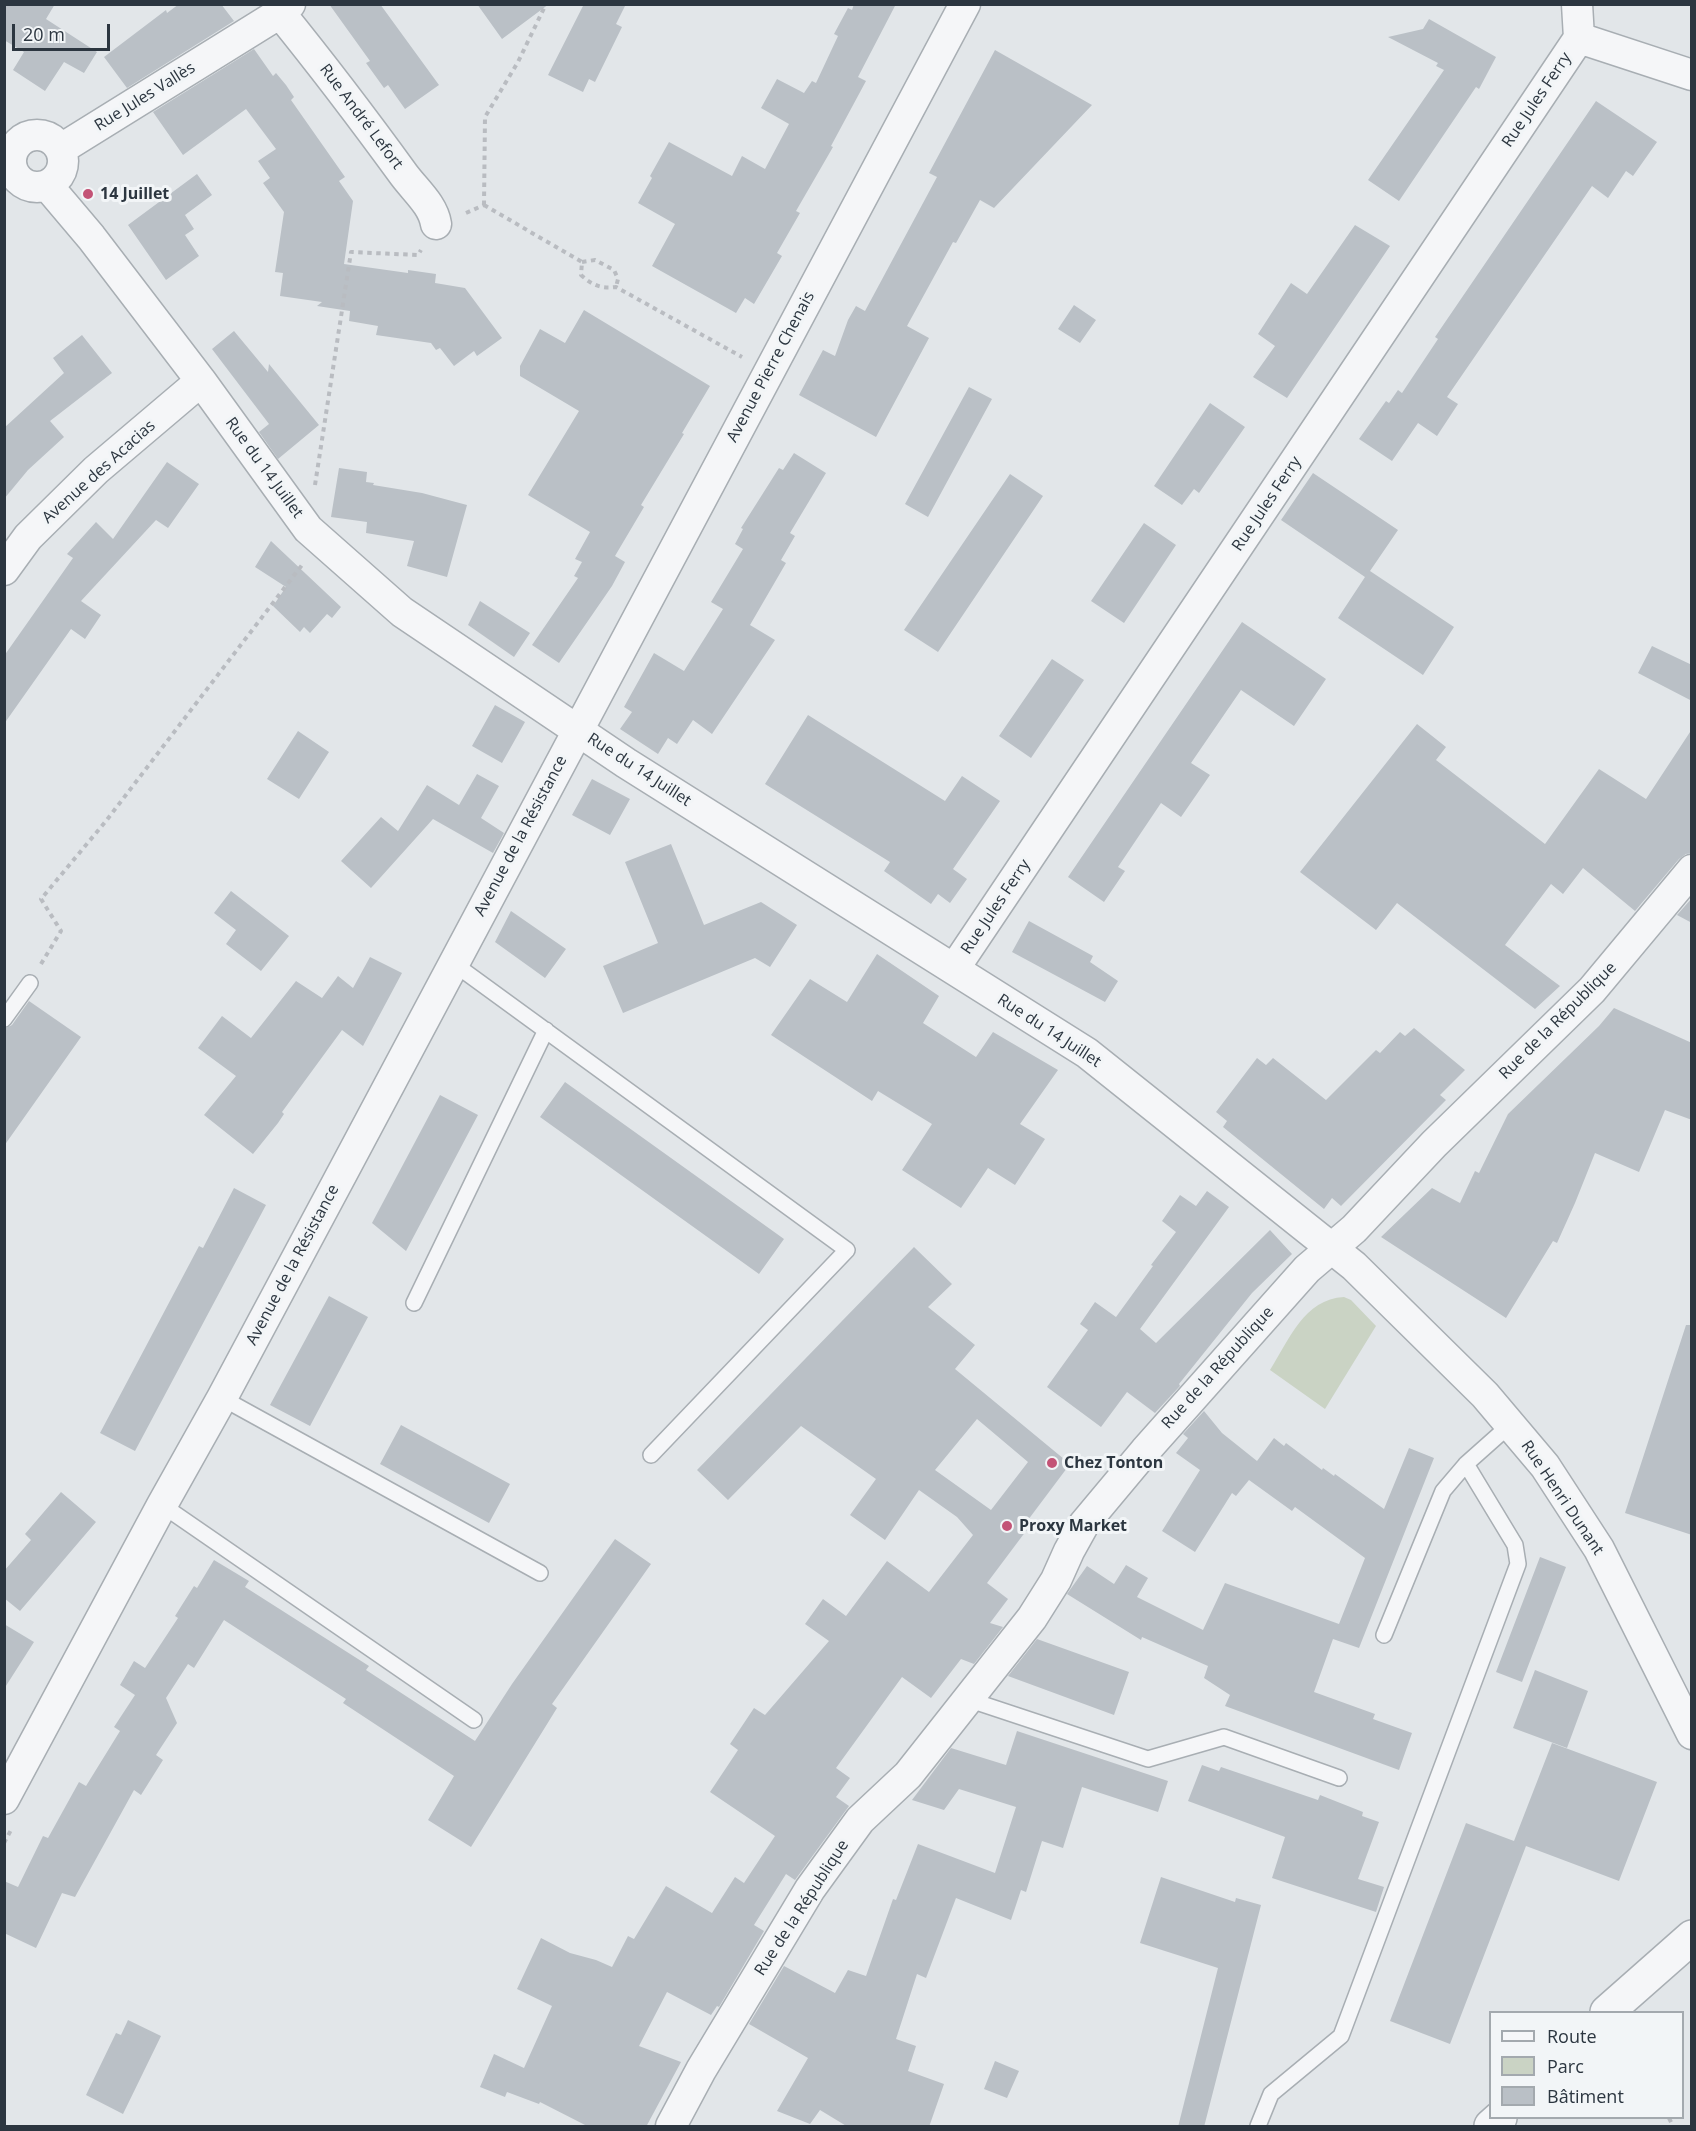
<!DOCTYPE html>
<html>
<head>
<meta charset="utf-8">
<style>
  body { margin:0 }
  #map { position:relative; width:1696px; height:2131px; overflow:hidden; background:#e2e6e9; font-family:"Open Sans",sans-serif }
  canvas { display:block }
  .frame { position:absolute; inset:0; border:6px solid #2c3640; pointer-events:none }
  .legend { position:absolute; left:1489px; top:2011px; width:195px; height:108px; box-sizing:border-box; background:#f2f5f7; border:2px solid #a3a9ae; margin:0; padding:8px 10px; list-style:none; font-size:18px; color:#2c3640 }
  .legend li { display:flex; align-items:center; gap:12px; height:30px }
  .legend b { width:30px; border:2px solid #a3a9ae }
  .scale { position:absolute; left:12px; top:24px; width:98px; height:27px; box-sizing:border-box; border:3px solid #2c3640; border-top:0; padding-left:8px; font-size:18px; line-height:21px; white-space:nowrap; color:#2c3640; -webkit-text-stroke:4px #f2f5f7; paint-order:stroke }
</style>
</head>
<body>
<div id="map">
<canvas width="1696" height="2131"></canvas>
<div class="frame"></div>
<ul class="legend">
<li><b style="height:8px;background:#f5f6f8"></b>Route</li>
<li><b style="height:16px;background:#cad3c4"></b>Parc</li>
<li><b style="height:16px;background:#bac0c6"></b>Bâtiment</li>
</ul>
<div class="scale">20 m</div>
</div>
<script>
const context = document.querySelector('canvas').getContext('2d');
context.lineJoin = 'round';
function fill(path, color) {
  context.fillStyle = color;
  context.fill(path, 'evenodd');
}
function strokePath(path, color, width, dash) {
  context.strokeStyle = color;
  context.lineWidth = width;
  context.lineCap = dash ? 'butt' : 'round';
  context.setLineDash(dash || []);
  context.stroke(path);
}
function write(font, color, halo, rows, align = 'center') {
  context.font = font + ' "Open Sans",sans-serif';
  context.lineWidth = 6;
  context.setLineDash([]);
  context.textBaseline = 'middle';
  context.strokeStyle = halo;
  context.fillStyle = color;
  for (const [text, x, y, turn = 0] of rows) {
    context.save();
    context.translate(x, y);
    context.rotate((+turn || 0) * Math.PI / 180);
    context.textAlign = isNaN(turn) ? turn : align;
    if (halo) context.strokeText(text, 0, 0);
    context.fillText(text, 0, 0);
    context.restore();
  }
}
fill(new Path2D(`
  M1344 1297 1351 1300 1376 1326 1325 1409 1270 1370C1289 1340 1304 1299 1344 1297Z`), '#cad3c4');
fill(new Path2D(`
  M4 4H55L46 19 97 52 84 73 64 62 45 91 13 70 24 52 4 40Z
  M179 4H221L234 21 127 88 104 57 166 10 167 13Z
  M329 4H380L439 85 405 109 388 85 384 88 366 63 370 61Z
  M477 4H549L502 39Z
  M584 4H626L616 24 622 27 595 82 589 79 583 92 548 75Z
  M854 4H896L858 77 866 81 831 146 833 147 796 211 800 213 777 253 782 256 754 304 745 298 736 313 652 266 675 224 638 203 652 178 650 176 669 142 732 176 742 156 765 169 789 124 761 108 777 79 804 93 812 81 816 83 838 36 834 34 848 8 852 10Z
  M1429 19 1496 57 1479 89 1476 87 1399 201 1368 180 1444 70 1436 66 1438 63 1388 37 1423 29Z
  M254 49 273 76 276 73 286 85 294 97 291 100 345 177 339 181 353 201 344 264 408 273V270L436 274 435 283 465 288 502 338 477 356 474 351 454 366 440 348 436 350 431 343 376 335 378 326 349 321 350 311 317 306 322 302 280 296 283 273 275 272 284 212 263 183 270 178 258 161 276 149 246 109 183 155 153 112Z
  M995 50 1092 105 994 208 980 200 956 243 953 242 907 326 929 338 876 437 799 395 823 350 835 356 848 320 856 306 865 311 937 177 929 173Z
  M1596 101 1657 142 1633 176 1626 171 1608 198 1592 186 1447 397 1458 404 1437 436 1418 423 1392 461 1359 439 1386 401 1389 403 1398 390 1402 393 1438 339 1435 337Z
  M197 174 212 195 185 215 194 229 185 235 199 256 166 280 128 225Z
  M1355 225 1390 246 1287 398 1253 377 1275 346 1258 334 1291 283 1307 294Z
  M1074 305 1096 320 1080 343 1058 329Z
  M584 310 710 386 682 433 684 434 641 505 644 507 615 556 625 562 612 586 559 663 532 645 578 578 574 576 582 562 575 559 590 532 528 495 579 411 520 376V366L540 329 565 343Z
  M234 331 268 372 269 364 319 425 278 459 259 432 269 424 212 349Z
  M82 335 112 373 50 421 64 437 28 470 4 499V428L64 373 53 358Z
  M969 387 992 399 928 517 905 504Z
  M1210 403 1245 427 1199 493 1194 489 1182 505 1154 486Z
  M794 453 826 473 790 533 795 536 781 560 786 563 750 625 775 640 712 734 693 720 677 744 668 738 658 754 620 729 632 712 624 707 654 653 684 671 723 609 711 602 743 549 735 544 743 529 741 528 779 468 783 470Z
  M167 462 199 484 168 528 156 520 81 601 101 615 85 639 71 629 4 724V656L73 558 67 554 96 522 113 539Z
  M339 468 367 472 366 482 374 483 373 485 422 493 467 505 447 577 407 566 414 541 366 533 367 522 331 517Z
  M1313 473 1398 530 1370 571 1454 627 1423 675 1338 618 1365 577 1281 520Z
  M1010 474 1043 496 938 652 904 630Z
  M1144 523 1176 545 1124 623 1091 601Z
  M271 541 341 607 332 618 327 614 310 633 304 627 300 632 273 606 286 587 255 567Z
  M480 601 530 633 514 657 468 625Z
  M1242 622 1326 679 1294 726 1241 690 1191 763 1210 775 1181 817 1161 803 1118 867 1125 871 1104 902 1068 877Z
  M1652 646 1692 665V701L1638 673Z
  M1052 659 1084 680 1031 758 999 736Z
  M495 705 525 722 502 763 472 746Z
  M808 715 945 801 962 776 1000 801 953 869 967 879 950 903 938 894 931 904 884 871 890 862 765 784Z
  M1417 724 1446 747 1436 760 1545 844 1599 769 1646 799 1692 729V853L1686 854 1679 859 1635 911 1583 868 1563 894 1551 884 1505 945 1560 986 1535 1009 1397 903 1376 930 1300 872Z
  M298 731 329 752 299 799 267 779Z
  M477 774 499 786 481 818 504 833 493 853 433 819 371 888 341 861 381 817 398 831 427 785 459 805Z
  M592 779 630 799 610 835 572 815Z
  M671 844 704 925 761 902 797 925 770 967 755 958 623 1013 603 966 658 943 625 862Z
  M231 891 289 936 261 971 226 944 236 930 214 913Z
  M1692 898V923L1677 915Z
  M511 911 566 949 545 978 495 942Z
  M1029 921 1093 956 1090 962 1118 981 1105 1002 1012 952Z
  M877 954 939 996 923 1023 976 1057 993 1032 1058 1070 1020 1124 1045 1139 1015 1185 988 1168 961 1208 902 1170 932 1124 878 1091 872 1101 771 1035 810 979 847 1002Z
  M370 957 402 973 363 1046 342 1030 282 1112 284 1114 278 1123 253 1154 204 1115 236 1076 198 1048 222 1016 251 1038 296 981 322 998 338 976 353 988Z
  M29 1001 81 1037 4 1146V1029L12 1025Z
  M1614 1008 1692 1043V1120L1665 1110 1639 1172 1595 1153 1575 1203 1557 1243 1553 1241 1506 1318 1381 1237 1432 1188 1460 1203 1475 1171 1479 1173 1508 1114 1599 1026Z
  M1414 1028 1465 1070 1440 1095 1446 1100 1341 1206 1332 1198 1324 1209 1223 1127 1227 1121 1216 1112 1257 1058 1266 1065 1273 1058 1326 1100 1376 1050 1380 1053 1400 1032 1405 1036Z
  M565 1082 784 1239 759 1274 540 1117Z
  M440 1095 478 1115 406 1251 372 1223Z
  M234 1188 266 1205 135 1451 100 1433 199 1246 203 1248Z
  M1207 1191 1229 1207 1140 1329 1156 1343 1270 1230 1292 1254 1252 1293 1179 1384 1180 1386 1155 1413 1127 1392 1101 1427 1047 1387 1088 1330 1080 1324 1095 1302 1116 1317 1153 1266 1151 1265 1176 1232 1162 1221 1180 1195 1196 1206Z
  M914 1247 952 1284 928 1307 975 1345 955 1369 1070 1464 1028 1520 1032 1523 987 1583 1008 1599 990 1623 1003 1627 974 1664 961 1659 931 1698 902 1677 836 1768 850 1778 836 1797 849 1806 795 1880 786 1874 754 1925 764 1931 719 2007 717 2006 711 2015 667 1992 639 2046 681 2062 646 2127H589L540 2102 539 2104 507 2092 505 2097 480 2087 494 2054 524 2068 552 2006 517 1989 541 1938 570 1953 596 1960 612 1967 628 1936 634 1939 666 1886 712 1913 735 1877 744 1883 775 1836 710 1792 738 1750 730 1744 754 1708 765 1715 829 1641 805 1624 823 1599 846 1616 887 1561 929 1592 973 1535 957 1517 919 1490 885 1540 850 1515 876 1479 801 1426 728 1500 697 1470ZM977 1419 1028 1462 991 1510 935 1470Z
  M329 1296 368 1317 310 1426 270 1405Z
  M1686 1325H1692V1535L1625 1513Z
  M1204 1411 1222 1433 1257 1461 1274 1438 1284 1446 1286 1443 1322 1470 1323 1468 1334 1476 1335 1474 1384 1509 1409 1448 1434 1458 1359 1648 1333 1639 1314 1692 1375 1714 1373 1719 1412 1733 1399 1770 1225 1706 1230 1695 1204 1678 1208 1666 1142 1637 1141 1640 1067 1594 1087 1566 1114 1584 1126 1565 1148 1578 1137 1597 1203 1630 1225 1583 1339 1624 1365 1558 1295 1507 1292 1511 1249 1480 1236 1496 1232 1493 1195 1552 1162 1531 1200 1470 1176 1453 1188 1438 1183 1434Z
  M401 1425 510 1484 489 1523 380 1464Z
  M61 1492 96 1522 20 1611 4 1598V1571L31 1540 25 1534Z
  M615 1539 651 1564 552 1704 557 1708 471 1847 428 1820 454 1776 343 1703 346 1699 224 1620 194 1668 188 1664 166 1698 177 1723 156 1755 163 1760 141 1795 134 1790 75 1897 62 1893 36 1948 4 1933V1881L18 1887 43 1836 48 1838 79 1782 86 1786 120 1731 114 1727 135 1695 120 1685 134 1661 145 1668 178 1618 175 1616 194 1586 197 1588 214 1560 249 1581 245 1587 369 1666 366 1670 475 1741 512 1684Z
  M1540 1557 1566 1567 1522 1682 1496 1672Z
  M4 1624 34 1642 4 1689Z
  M1037 1639 1129 1672 1114 1715 1008 1676Z
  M1535 1670 1588 1691 1567 1748 1513 1728Z
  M1017 1731 1168 1781 1158 1812 1082 1787 1063 1848 1042 1841 1026 1892 1021 1890 1011 1920 956 1898 926 1978 917 1974 896 2039 916 2046 908 2071 944 2084 929 2127H848L820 2110 810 2124 777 2111 808 2058 749 2024 784 1966 835 1993 848 1970 866 1976 893 1899 896 1900 918 1844 995 1873 1016 1807 959 1789 944 1810 912 1800 951 1748 1006 1765Z
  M1552 1743 1657 1782 1619 1881 1526 1846 1450 2044 1390 2021 1466 1823 1514 1841Z
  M1202 1765 1219 1771 1221 1767 1318 1800 1320 1795 1363 1812 1362 1816 1379 1822 1358 1879 1384 1887 1376 1912 1272 1878 1285 1837 1188 1801Z
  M1161 1877 1235 1902 1236 1898 1261 1905 1204 2127H1178L1218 1968 1140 1943Z
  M128 2020 161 2036 123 2114 86 2095 116 2033 121 2035Z
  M995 2061 1019 2071 1007 2098 984 2089Z`), '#bac0c6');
const service = new Path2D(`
  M453 963 847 1250 651 1455
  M4 1019 30 983
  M414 1303 546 1030
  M222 1398 540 1573
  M162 1505 474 1720
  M1384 1635 1443 1491 1466 1464 1511 1424
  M967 1699 1148 1759 1224 1737 1339 1778
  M1258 2126 1271 2094 1341 2036 1518 1564 1515 1545 1466 1464`);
const minor = new Path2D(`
  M1577 4 1579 38 1692 75
  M280 13C323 66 364 120 404 175 416 191 433 205 436 224
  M11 161a26 26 0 1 1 52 0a26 26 0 1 1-52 0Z
  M61 149 280 13 290 4
  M47 185 91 237 201 381 308 529 402 612 626 763 1087 1053 1354 1266 1485 1395 1545 1466 1599 1549 1692 1734
  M4 570 28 537 96 470 201 381
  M954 969 1579 38
  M4 1799 162 1505 222 1398 337 1183 965 4
  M671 2126 701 2070 810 1889 860 1820 908 1775 1032 1618 1056 1580 1069 1551 1084 1524 1145 1451 1307 1269 1354 1229 1434 1144 1592 990 1692 870`);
const tertiary = new Path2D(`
  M1607 2012 1692 1937
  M1491 2126 1500 2118`);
strokePath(service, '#a8aeb3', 18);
strokePath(minor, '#a8aeb3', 33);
strokePath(tertiary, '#a8aeb3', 36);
strokePath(new Path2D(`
  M484 205 582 262 581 275C592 285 601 289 616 287L742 357
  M484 205 485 117 518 62 546 4
  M466 213 484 205
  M582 262 595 260 614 270 618 279 616 287
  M315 485 351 252 418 255 421 250
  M41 964 61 931 41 899 106 821 302 565
  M4 1843 11 1830
  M1669 2118 1673 2126`), '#b9bcc1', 4, [4.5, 4.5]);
strokePath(service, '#f5f6f8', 15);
strokePath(minor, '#f5f6f8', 30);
strokePath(tertiary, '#f5f6f8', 33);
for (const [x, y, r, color] of [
  [88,194,6,"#c35376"],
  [1052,1463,6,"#c35376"],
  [1007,1526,6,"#c35376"]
]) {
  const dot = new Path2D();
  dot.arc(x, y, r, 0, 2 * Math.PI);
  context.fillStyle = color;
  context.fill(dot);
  strokePath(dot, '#f2f5f7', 2);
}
write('16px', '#2c3640', '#f2f5f7', [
  ["Rue Jules Vallès",145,97,-32],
  ["Rue Jules Ferry",1537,100,-56],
  ["Rue André Lefort",361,117,53],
  ["Avenue Pierre Chenais",771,367,-62],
  ["Rue du 14 Juillet",264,468,54],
  ["Avenue des Acacias",99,472,-42],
  ["Rue Jules Ferry",1267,504,-56],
  ["Rue du 14 Juillet",639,770,33],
  ["Avenue de la Résistance",521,836,-62],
  ["Rue Jules Ferry",996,907,-56],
  ["Rue de la République",1558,1021,-45],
  ["Rue du 14 Juillet",1049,1031,33],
  ["Avenue de la Résistance",293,1265,-62],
  ["Rue de la République",1218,1368,-48],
  ["Rue Henri Dunant",1562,1498,56],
  ["Rue de la République",802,1908,-57]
]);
write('bold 16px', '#2c3640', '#f2f5f7', [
  ["14 Juillet",100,194],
  ["Chez Tonton",1064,1463],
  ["Proxy Market",1019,1526]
], 'left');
</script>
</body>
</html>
